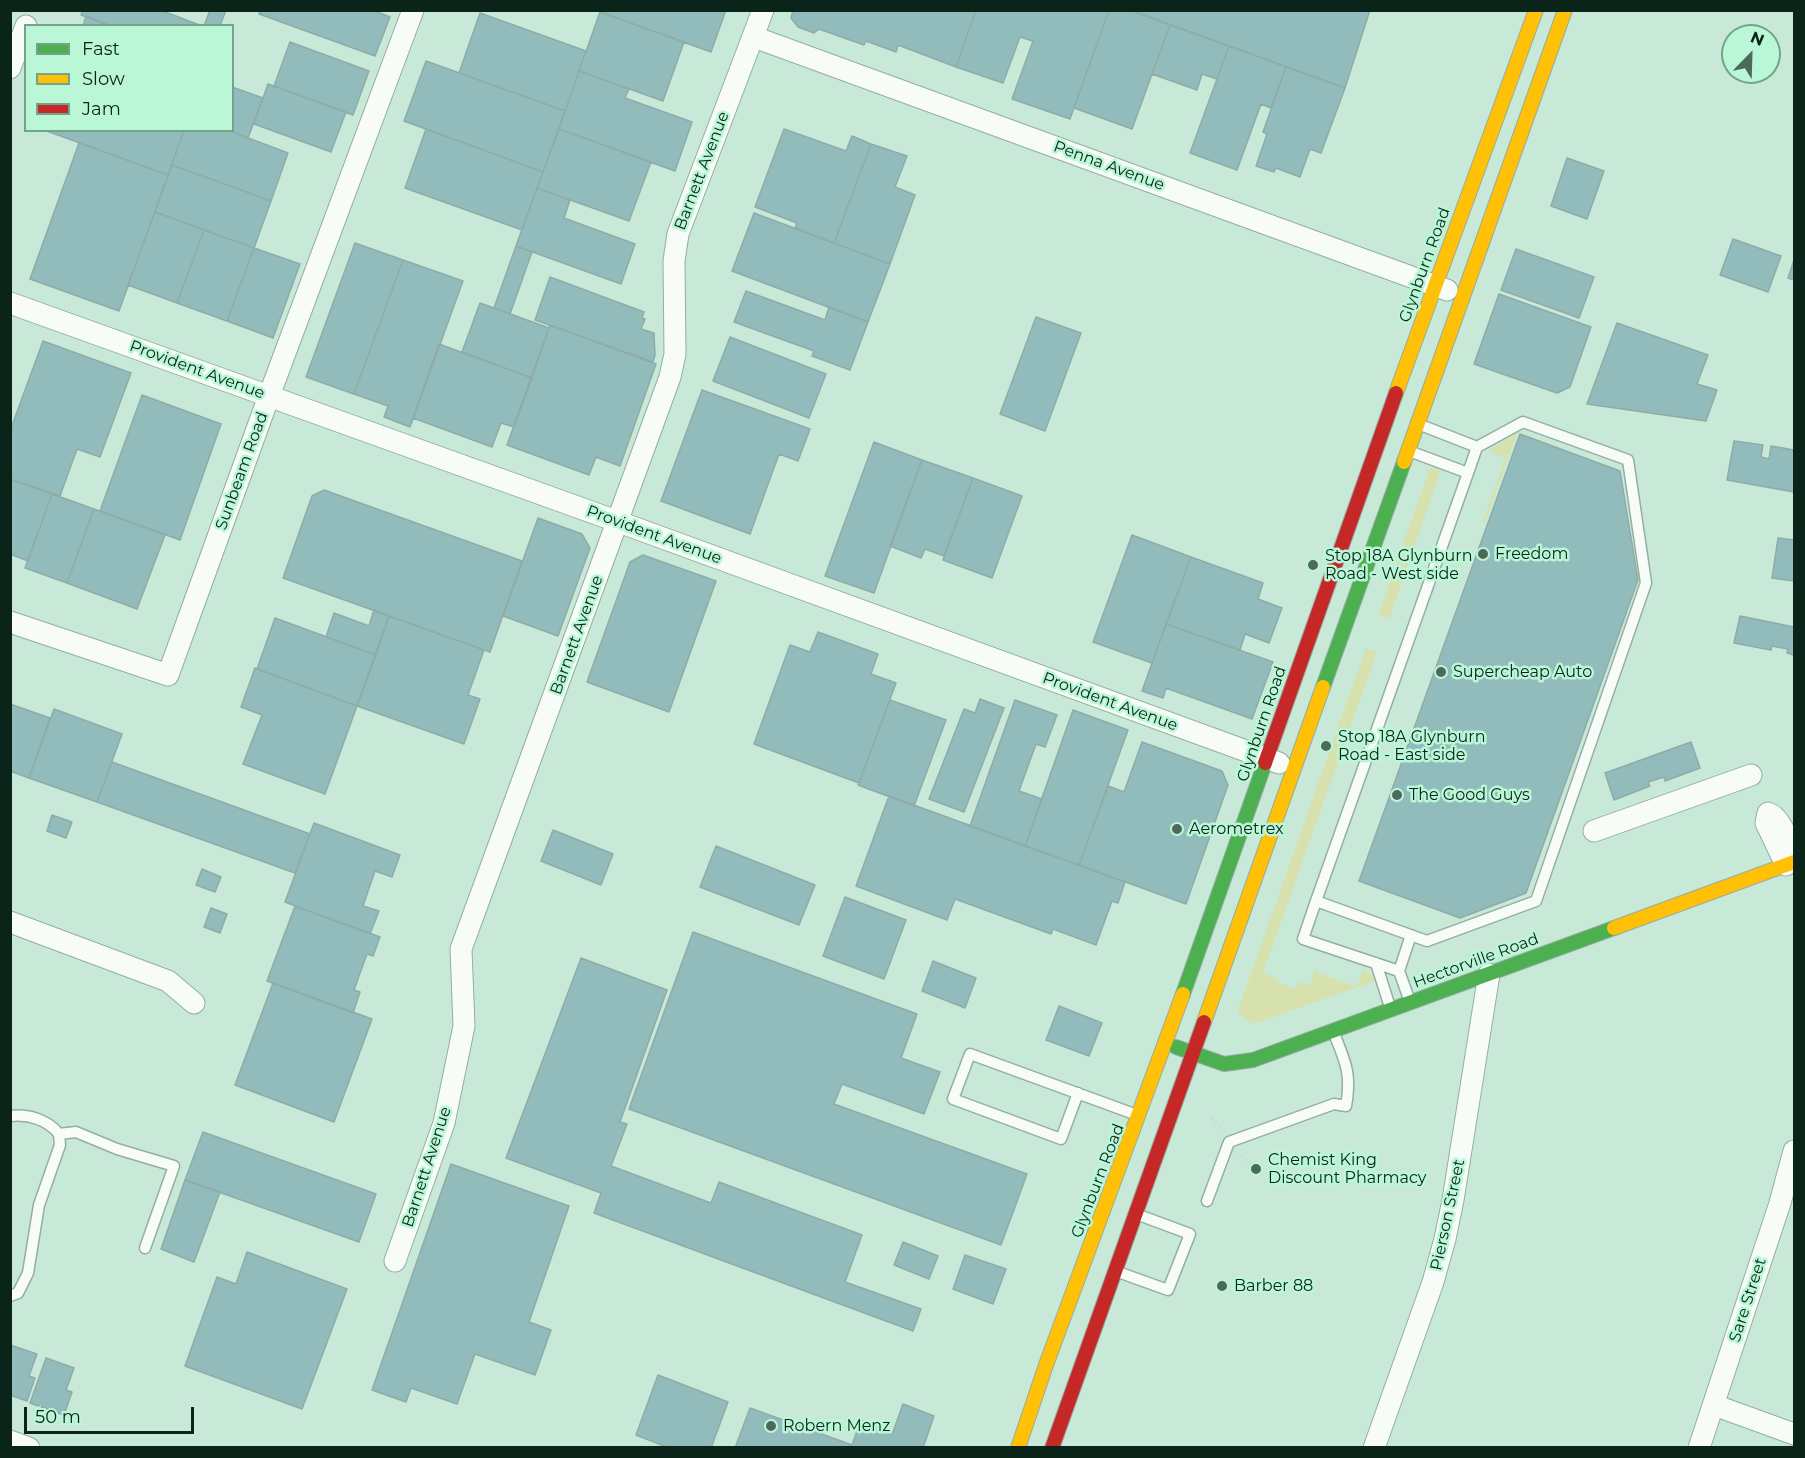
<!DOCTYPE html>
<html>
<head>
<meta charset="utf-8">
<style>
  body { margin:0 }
  #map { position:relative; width:1805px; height:1458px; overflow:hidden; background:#c8e9d8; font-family:Montserrat,sans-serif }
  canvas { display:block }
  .frame { position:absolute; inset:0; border:12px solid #0b2419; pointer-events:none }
  .legend { position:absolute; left:24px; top:24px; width:210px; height:108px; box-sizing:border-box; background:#baf7d7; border:2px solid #74a38b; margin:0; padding:8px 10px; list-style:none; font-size:18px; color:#0b2419 }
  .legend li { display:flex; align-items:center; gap:12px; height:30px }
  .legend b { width:30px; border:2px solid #74a38b }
  .north { position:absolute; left:1721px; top:24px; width:60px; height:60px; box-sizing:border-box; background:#baf7d7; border:2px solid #74a38b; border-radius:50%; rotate:23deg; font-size:16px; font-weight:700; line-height:24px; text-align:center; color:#0b2419 }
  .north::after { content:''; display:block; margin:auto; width:21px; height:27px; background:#4d695c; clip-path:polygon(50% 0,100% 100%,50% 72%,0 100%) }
  .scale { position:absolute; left:24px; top:1407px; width:170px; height:27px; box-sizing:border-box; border:3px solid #0b2419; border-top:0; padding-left:8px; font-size:18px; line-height:21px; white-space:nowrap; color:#0b2419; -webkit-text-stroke:4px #baf7d7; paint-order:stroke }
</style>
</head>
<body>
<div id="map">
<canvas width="1805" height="1458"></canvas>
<div class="frame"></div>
<ul class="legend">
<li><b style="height:8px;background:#4caf50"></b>Fast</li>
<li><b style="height:8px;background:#ffc107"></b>Slow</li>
<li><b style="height:8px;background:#c62828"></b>Jam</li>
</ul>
<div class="north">N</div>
<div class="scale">50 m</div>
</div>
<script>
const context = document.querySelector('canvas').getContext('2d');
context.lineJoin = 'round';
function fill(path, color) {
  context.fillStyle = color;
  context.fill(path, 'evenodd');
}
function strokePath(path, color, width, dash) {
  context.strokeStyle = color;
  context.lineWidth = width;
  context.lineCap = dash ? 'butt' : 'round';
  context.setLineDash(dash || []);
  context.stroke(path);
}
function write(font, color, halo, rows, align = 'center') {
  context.font = font + ' Montserrat,sans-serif';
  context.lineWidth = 5;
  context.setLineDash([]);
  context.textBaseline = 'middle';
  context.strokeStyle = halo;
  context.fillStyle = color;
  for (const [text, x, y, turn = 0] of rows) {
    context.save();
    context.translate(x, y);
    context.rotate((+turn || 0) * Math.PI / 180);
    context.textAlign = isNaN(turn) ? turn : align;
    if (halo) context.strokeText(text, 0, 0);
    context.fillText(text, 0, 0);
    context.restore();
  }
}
fill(new Path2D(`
  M1517 433 1485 523H1482L1505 458 1488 451Z
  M1430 468 1441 470 1389 619 1378 615Z
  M1366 648 1377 652 1263 973 1278 979 1277 982 1296 989 1299 982 1310 985 1314 971 1357 987 1363 970 1372 975 1375 981 1253 1024 1240 1015 1238 1010Z`), '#d7e1ae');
const building = new Path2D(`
  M83 10H160L202 26H111L81 15Z
  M210 10H226L220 26H204Z
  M260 10H372L390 17 375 56 259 14Z
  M601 10H726L711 52 600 12Z
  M793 10H976L956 67 898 45 896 52 866 41 864 45 819 29 814 33 798 27 791 18Z
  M976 10H1109L1070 119 1012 99 1033 41 1020 37 1003 83 956 67Z
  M1109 10H1130L1170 25 1132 129 1074 108Z
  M1130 10H1370L1345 88Z
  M600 12 684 42 663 101 579 71Z
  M480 13 586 51 565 111 459 73Z
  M86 16 111 26H83Z
  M1170 25 1229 46 1217 79 1202 74 1197 90 1152 74Z
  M290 42 369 71 353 115 274 86Z
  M1229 46 1286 67 1271 108 1261 104 1237 170 1190 153Z
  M426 61 565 111 543 172 404 121Z
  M1286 67 1345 88 1321 153 1310 149 1300 177 1276 168 1274 172 1256 166 1267 134 1263 132Z
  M579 71 629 89 625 98 692 122 675 171 559 129Z
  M268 84 346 112 331 152 254 124Z
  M232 87 263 98 248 138 227 130H232Z
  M426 129 543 172 522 230 405 188Z
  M559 129 651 162 629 221 537 188Z
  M784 129 846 151 852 136 871 144 834 243 795 228 797 223 755 207Z
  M44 130H184L168 175Z
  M184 130H227L288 153 271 201 172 165Z
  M79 143 168 175 119 311 30 279Z
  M871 144 907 156 895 187 915 195 890 264 834 243Z
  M1567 158 1604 171 1587 219 1551 206Z
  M172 165 271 201 254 248 155 212Z
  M537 188 570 200 564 218 635 244 621 284 516 246Z
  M155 212 204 230 177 303 128 285Z
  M754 213 890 264 868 322 732 271Z
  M204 230 254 248 227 321 177 303Z
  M1733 239 1781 256 1768 292 1720 275Z
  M355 243 403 260 354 394 306 377Z
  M516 246 532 252 510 314 494 308Z
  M254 248 300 264 273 338 227 321Z
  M1516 249 1594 277 1579 318 1501 290Z
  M403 260 463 281 410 427 384 417 388 406 354 394Z
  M1794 260V280L1788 278Z
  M550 277 644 312 642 318 645 319 641 329 654 333 655 355 653 362 535 320Z
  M746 291 825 320 829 307 868 322 850 370 812 356 814 351 734 322Z
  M1499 294 1591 327 1570 387 1557 393 1474 364Z
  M480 303 549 328 532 378 462 352Z
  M1036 317 1081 333 1045 431 1000 414Z
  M1617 323 1708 355 1697 384 1717 390 1706 421 1587 404Z
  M550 325 656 364 620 466 596 457 589 475 507 445Z
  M730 337 826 374 809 418 713 381Z
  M43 341 131 373 100 457 77 449 60 496 10 479V431Z
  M439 344 532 378 514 427 501 423 492 447 413 418Z
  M702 390 810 429 798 461 779 454 750 534 661 501Z
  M142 395 221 424 180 540 100 511Z
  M1520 434 1620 471 1638 580 1526 893 1460 918 1359 881Z
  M1734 441 1763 445 1761 457 1769 459 1771 446 1794 450V492L1727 480Z
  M874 442 922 460 874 593 825 576Z
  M922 460 973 478 944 556 925 549 921 558 890 546Z
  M973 478 1022 496 992 578 943 560Z
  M10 479 52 494 28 561 10 554Z
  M324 490 522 561 490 652 283 578 312 496Z
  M52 494 94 509 67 583 25 568Z
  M94 509 165 535 137 609 67 583Z
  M538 518 582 534 590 548 558 636 503 616Z
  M1132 535 1191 557 1152 663 1093 642Z
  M1778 538 1794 540V581L1772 578Z
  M643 555 716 581 669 712 587 682 630 562Z
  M1191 557 1263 583 1258 599 1282 608 1269 643 1245 634 1240 650 1166 624Z
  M374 610 389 616 376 655 326 637 334 613 369 626Z
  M389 616 484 650 468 695 480 699 464 744 357 706Z
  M1740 616 1794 627V655L1787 653 1788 649 1772 646 1771 650 1734 643Z
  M275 618 376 655 357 706 257 669Z
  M1166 624 1273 662 1252 719 1166 688 1163 698 1142 691Z
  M818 632 878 654 871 674 896 683 859 783 754 744 790 645 810 652Z
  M255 668 357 706 325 794 243 764 262 715 241 707Z
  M980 699 1004 708 964 812 929 799 964 709 975 713Z
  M890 700 946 720 914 806 858 785Z
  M1015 700 1057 715 1045 747 1036 744 1019 791 1042 799 1025 846 970 826Z
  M10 704 50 718 29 778 10 771Z
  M54 709 122 734 97 802 29 778Z
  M1073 710 1128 730 1079 865 1025 846Z
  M1142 742 1222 771 1228 785 1186 904 1079 865 1108 786 1124 792Z
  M1691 742 1700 768 1665 781 1664 777 1648 782 1650 786 1614 800 1605 773Z
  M112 762 310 834 295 873 97 802Z
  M889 796 1125 882 1118 903 1112 901 1096 945 1053 929 1051 934 955 899 947 920 856 886Z
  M52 815 72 822 66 838 47 831Z
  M314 823 400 855 392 877 375 871 363 906 379 911 370 934 285 902Z
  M553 830 613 854 601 885 541 861Z
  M716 846 815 885 799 925 700 887Z
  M202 869 221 877 215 892 196 885Z
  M845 897 906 920 884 979 823 956Z
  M295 906 380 937 373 956 367 954 354 990 360 992 353 1013 267 981Z
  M211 908 227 914 220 933 204 927Z
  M693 932 917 1014 901 1058 940 1072 924 1114 842 1084 834 1104 1027 1174 1001 1245 629 1109Z
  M581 958 667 990 620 1122 627 1124 611 1166 711 1203 719 1182 862 1235 845 1282 921 1309 913 1331 594 1213 601 1193 506 1158Z
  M933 961 976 978 965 1008 922 991Z
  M273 983 372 1019 334 1122 235 1085Z
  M1059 1006 1102 1023 1089 1056 1046 1040Z
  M203 1132 376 1194 359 1242 185 1180Z
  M451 1164 569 1206 529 1322 551 1330 535 1375 475 1354 457 1404 411 1388 406 1402 372 1390Z
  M185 1180 220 1192 194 1262 161 1249Z
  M903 1242 938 1256 929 1279 894 1265Z
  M247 1252 347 1289 302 1409 185 1366 217 1277 236 1284Z
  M965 1255 1006 1269 993 1304 953 1289Z
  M10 1345 37 1354 29 1376 35 1378 27 1401 10 1395Z
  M46 1358 74 1368 66 1390 72 1392 64 1415 30 1403Z
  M658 1375 728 1402 711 1448H669L636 1435Z
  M903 1404 934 1416 923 1448H735L750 1408 852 1445 861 1420 893 1432Z`);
fill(building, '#92bcbc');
strokePath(building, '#8faba8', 1.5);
const lane = new Path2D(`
  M1418 424 1477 447
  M1409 451 1468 473
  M1316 901 1427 941 1536 901 1646 583 1628 460 1523 422 1477 447 1468 473 1316 901 1303 939 1399 971
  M1376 963 1390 1007
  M1409 999 1399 971 1411 935
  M1078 1093 1061 1139 953 1099 970 1054 1137 1115
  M11 1116C29 1114 48 1120 59 1134
  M1207 1201 1229 1142 1334 1104 1346 1106C1352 1073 1345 1061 1333 1031
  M1118 1272 1168 1290 1190 1234 1136 1214
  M10 1296 18 1293 28 1273 39 1205 60 1145 59 1134 76 1132 117 1149 174 1166 145 1248`);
const street = new Path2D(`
  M754 37 1447 290
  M10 68 26 26
  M10 303 619 522 1279 763
  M10 622 168 675 269 396 413 10
  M1594 831 1751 775
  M1786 865 1766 823 1768 813C1782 818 1788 842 1794 855
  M10 922 168 981 194 1003
  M395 1261 444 1123 464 1026 461 949 670 377 675 354 674 261 678 234 763 10
  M1714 1405 1794 1434
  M10 1441 29 1448
  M1374 1448 1433 1282 1445 1239 1453 1200 1489 974
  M1699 1448 1780 1203 1794 1151`);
const fast = new Path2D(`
  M1323 687 1404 462
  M1183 994 1265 763
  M1176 1047 1224 1064 1253 1060 1614 928`);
const slow = new Path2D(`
  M1396 393 1536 10
  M1404 462 1565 10
  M1614 928 1794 862
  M1204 1022 1323 687
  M1018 1448 1046 1365 1183 994`);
const jam = new Path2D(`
  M1265 763 1396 393
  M1052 1448 1204 1022`);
strokePath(lane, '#94aea1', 13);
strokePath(street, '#94aea1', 23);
strokePath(fast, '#94aea1', 16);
strokePath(slow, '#94aea1', 16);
strokePath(jam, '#94aea1', 16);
strokePath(new Path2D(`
  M1211 1117 1221 1130
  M1239 1155 1253 1165`), '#d2dcd7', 4, [3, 3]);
strokePath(lane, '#f7fcf9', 10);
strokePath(street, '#f7fcf9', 21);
strokePath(fast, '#4caf50', 14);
strokePath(slow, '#ffc107', 14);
strokePath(jam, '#c62828', 14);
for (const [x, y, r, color] of [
  [1483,554,6,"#4d695c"],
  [1313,565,6,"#4d695c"],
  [1441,672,6,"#4d695c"],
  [1326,746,6,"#4d695c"],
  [1397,795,6,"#4d695c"],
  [1177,829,6,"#4d695c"],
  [1256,1169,6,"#4d695c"],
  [1222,1286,6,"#4d695c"],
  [771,1426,6,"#4d695c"]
]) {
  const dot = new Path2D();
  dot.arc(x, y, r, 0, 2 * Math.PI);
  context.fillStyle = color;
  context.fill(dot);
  strokePath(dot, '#baf7d7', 2);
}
write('16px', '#0b2419', '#baf7d7', [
  ["Penna Avenue",1109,166,20],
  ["Barnett Avenue",702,171,-69],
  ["Glynburn Road",1425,265,-70],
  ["Provident Avenue",197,370,20],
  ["Sunbeam Road",242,471,-70],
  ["Provident Avenue",654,535,20],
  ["Barnett Avenue",577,635,-70],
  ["Provident Avenue",1110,702,20],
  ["Glynburn Road",1262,724,-71],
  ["Hectorville Road",1476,961,-20],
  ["Barnett Avenue",427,1167,-72],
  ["Glynburn Road",1098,1181,-69],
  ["Pierson Street",1448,1215,-78],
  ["Sare Street",1748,1300,-72]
]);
write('16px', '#0b2419', '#baf7d7', [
  ["Freedom",1495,554],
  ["Stop 18A Glynburn",1325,556],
  ["Road - West side",1325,574],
  ["Supercheap Auto",1453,672],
  ["Stop 18A Glynburn",1338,737],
  ["Road - East side",1338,755],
  ["The Good Guys",1409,795],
  ["Aerometrex",1189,829],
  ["Chemist King",1268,1160],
  ["Discount Pharmacy",1268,1178],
  ["Barber 88",1234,1286],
  ["Robern Menz",783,1426]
], 'left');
</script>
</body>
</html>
